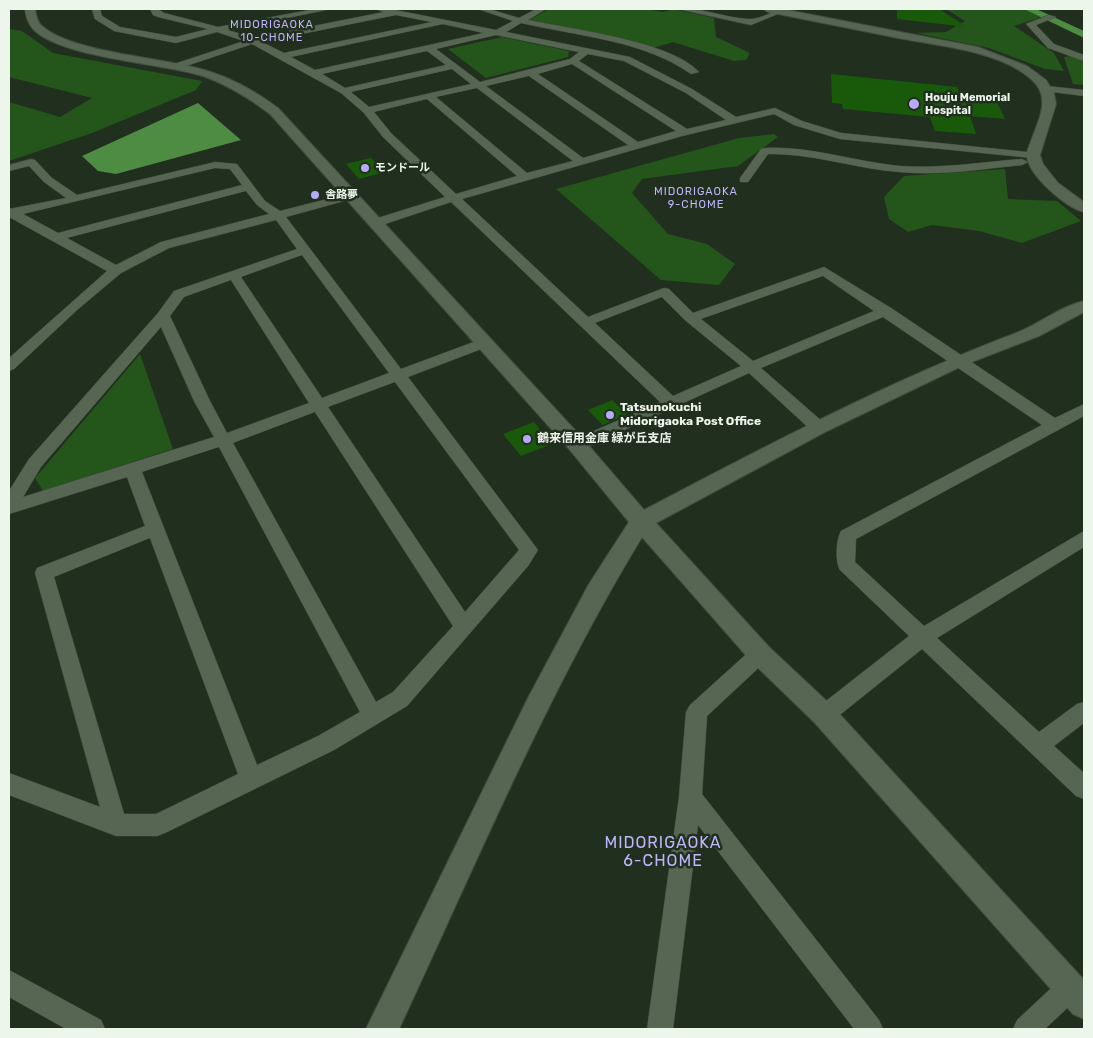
<!DOCTYPE html>
<html>
<head>
<meta charset="utf-8">
<style>
  body { margin:0 }
  #map { position:relative; width:1093px; height:1038px; overflow:hidden; background:#212f1e; font-family:Rubik,sans-serif }
  canvas { display:block }
  .frame { position:absolute; inset:0; border:10px solid #edf6eb; pointer-events:none }
</style>
</head>
<body>
<div id="map">
<canvas width="1093" height="1038"></canvas>
<div class="frame"></div>
</div>
<script>
const context = document.querySelector('canvas').getContext('2d');
context.lineJoin = 'round';
function fill(path, color) {
  context.fillStyle = color;
  context.fill(path, 'evenodd');
}
function strokePath(path, color, width, dash) {
  context.strokeStyle = color;
  context.lineWidth = width;
  context.lineCap = dash ? 'butt' : 'round';
  context.setLineDash(dash || []);
  context.stroke(path);
}
function write(font, color, halo, rows, align = 'center') {
  context.font = font + ' Rubik,"Noto Sans JP",sans-serif';
  context.lineWidth = 5;
  context.setLineDash([]);
  context.textBaseline = 'middle';
  context.strokeStyle = halo;
  context.fillStyle = color;
  for (const [text, x, y, turn = 0] of rows) {
    context.save();
    context.translate(x, y);
    context.rotate((+turn || 0) * Math.PI / 180);
    context.textAlign = isNaN(turn) ? turn : align;
    if (halo) context.strokeText(text, 0, 0);
    context.fillText(text, 0, 0);
    context.restore();
  }
}
fill(new Path2D(`
  M549 9H645L663 12 673 9 714 18 716 37 750 53 746 60 734 61 673 42 653 48 527 21Z
  M946 9H1025L1041 17 1014 26 1054 53 1064 71 1045 69 989 48 916 33 946 32 965 21Z
  M9 29 22 31 53 53 202 81 196 90 92 133 9 161V102L60 117 92 98 9 77Z
  M502 37 569 51 568 57 486 78 448 49Z
  M1084 54V85L1073 84 1064 57Z
  M774 134 778 137 738 166 642 179 632 193 668 234 707 244 735 264 719 285 661 280 556 189 739 138Z
  M1005 169 1008 199 1057 201 1081 221 1022 243 979 231 932 225 908 232 889 219 884 197 904 176Z
  M140 354 173 449 43 491 35 478Z`), '#24551b');
fill(new Path2D(`
  M198 103 241 140 116 174 98 171 82 156Z`), '#4d8c42');
fill(new Path2D(`
  M1024 9H1036L1084 31V38Z`), '#4d8c42');
fill(new Path2D(`
  M897 9H939L967 27 897 19Z
  M831 74 957 87 961 99 997 102 1005 119 970 116 976 134 935 131 930 117 843 109 842 104 832 103Z
  M371 158 385 172 359 179 346 164Z
  M612 400 627 414 603 425 588 410Z
  M534 422 552 444 521 456 503 434Z`), '#195a0a');
const minor = new Path2D(`
  M92 9H100L102 16 120 27 176 37 208 29 158 17 153 15 150 9H158L164 13 218 27 315 9H331L228 30 253 38 384 12 375 9H390L496 30 513 21 478 9H489L519 18 536 9H546L528 20C570 29 671 41 699 72L691 74C643 40 577 36 521 23L506 32 630 57 692 89 736 117 775 108 802 121 841 133 1037 153V157L1033 158 840 139 794 125 774 114 682 136 462 199 588 317 664 288 669 289 693 313 824 267 891 308 1055 418 1084 404V416L856 539 855 562 924 626 1084 531V547L937 638 1039 732 1077 704 1084 702V723L1054 746 1084 773V799L1076 796 922 649 831 722 824 725 817 722 813 715 817 708 909 636 840 570C835 561 836 540 841 531L1042 425 883 317 761 368 824 423 826 427 824 431H812L749 373 583 449H571L569 445 571 441 660 402 451 202 379 226H371L369 223 371 220 445 197 383 137 363 112 341 93 252 44 180 68H174V64L244 41 217 32 176 43 114 31 95 19ZM396 15 432 22 284 53 262 42ZM443 24 484 33 315 70 291 57ZM496 35 579 52 570 59 480 82 436 49ZM427 51 446 65 345 88 322 74ZM588 54 624 61 686 93 726 120 687 129 579 61ZM572 64 676 131 638 142 538 74ZM452 69 471 84 369 107 351 92ZM529 76 628 145 583 158 486 86ZM477 88 573 161 527 173 436 97ZM427 99 517 176 456 194 391 133 374 112ZM823 276 874 311 753 361 701 319ZM662 297 686 321 741 366 673 396 595 323Z
  M678 9C702 7 725 18 748 19 762 20 775 8 790 9L751 25Z
  M1049 15 1056 17 1036 25 1054 44 1084 55V61L1048 48 1026 24Z
  M1047 86 1084 90V96L1044 91 1042 89Z
  M765 148C812 146 855 162 900 166 941 169 982 162 1022 159L1028 162 1022 165C982 169 941 176 900 172 856 169 813 153 768 154L748 182H740V178L761 149Z
  M31 159 35 160 52 178 77 195 215 162 237 164 265 201 280 211 351 193 355 194V198L286 217 401 369 479 340H489L491 343 489 346 408 377 538 550 528 566 407 706 334 750 165 833 157 836H116L9 795V773L100 807 35 573 37 568 145 526 127 477 9 514V491L29 459 158 313 174 291 297 249 276 220 169 248 121 273 77 310 14 369 9 371V358L107 271 9 217V209L66 198 44 182 29 166 9 171V165ZM215 168 230 169 242 185 58 233 23 214ZM246 191 257 205 269 214 161 242 116 265 67 238ZM302 255 389 373 322 398 241 277ZM231 280 309 403 227 433 210 401 170 316 184 297ZM161 327 194 401 214 437 23 497 41 467ZM395 382 519 550 465 612 328 407ZM315 412 453 626 393 692 376 702 233 443ZM219 447 360 712 318 736 257 765 142 472ZM150 538 238 774 156 814H124L54 577Z
  M760 645 767 648 770 654 767 660 707 716 702 794 879 1020 883 1029H854L698 825 673 1029H647L679 797 686 712 690 705 753 648Z
  M9 970 101 1020 105 1029H66L9 997Z
  M1071 974 1080 978 1084 987 1080 996 1045 1029H1013L1017 1020 1062 978Z`);
const tertiary = new Path2D(`
  M25 9H35C36 15 37 22 42 26 74 54 167 57 211 72 236 80 258 93 278 108L584 440 644 510C766 446 887 382 1016 333 1039 324 1061 306 1084 301V312L1039 336 964 365 825 432 656 523 769 647 833 707 1084 980V1019L1073 1014 815 723 751 661 642 537C547 693 476 864 399 1029H366L528 698 589 584 629 522 570 450 270 114C249 98 228 85 203 76 161 63 63 58 34 30 28 24 26 17 25 9Z
  M763 9H782L978 47 1027 66 1046 80 1054 93 1056 104 1040 155 1043 164 1058 183 1084 202V212C1066 208 1028 175 1027 156 1026 151 1030 145 1031 141 1039 119 1052 97 1031 79 1000 51 939 46 898 38 855 29 811 21 768 12Z`);
strokePath(minor, '#404d3e', 1);
strokePath(tertiary, '#404d3e', 2);
fill(minor, '#566653');
fill(tertiary, '#566653');
for (const [x, y, r, color] of [
  [914,104,6,"#b7abf8"],
  [365,168,5,"#b7abf8"],
  [315,195,5,"#b7abf8"],
  [610,415,5,"#b7abf8"],
  [527,439,5,"#b7abf8"]
]) {
  const dot = new Path2D();
  dot.arc(x, y, r, 0, 2 * Math.PI);
  context.fillStyle = color;
  context.fill(dot);
  strokePath(dot, '#212f1e', 2);
}
context.letterSpacing = '1px';
write('11px', '#bfb5fc', '#212f1e', [
  ["MIDORIGAOKA",272,25],
  ["10-CHOME",272,38],
  ["MIDORIGAOKA",696,192],
  ["9-CHOME",696,205]
]);
context.letterSpacing = '0px';
write('bold 11px', '#edf6eb', '#212f1e', [
  ["Houju Memorial",925,98],
  ["Hospital",925,111],
  ["モンドール",375,168],
  ["舎路夢",325,195]
], 'left');
write('bold 12px', '#edf6eb', '#212f1e', [
  ["Tatsunokuchi",620,408],
  ["Midorigaoka Post Office",620,422],
  ["鶴来信用金庫 緑が丘支店",537,439]
], 'left');
context.letterSpacing = '1px';
write('16px', '#bfb5fc', '#212f1e', [
  ["MIDORIGAOKA",663,843],
  ["6-CHOME",663,861]
]);
context.letterSpacing = '0px';
</script>
</body>
</html>
